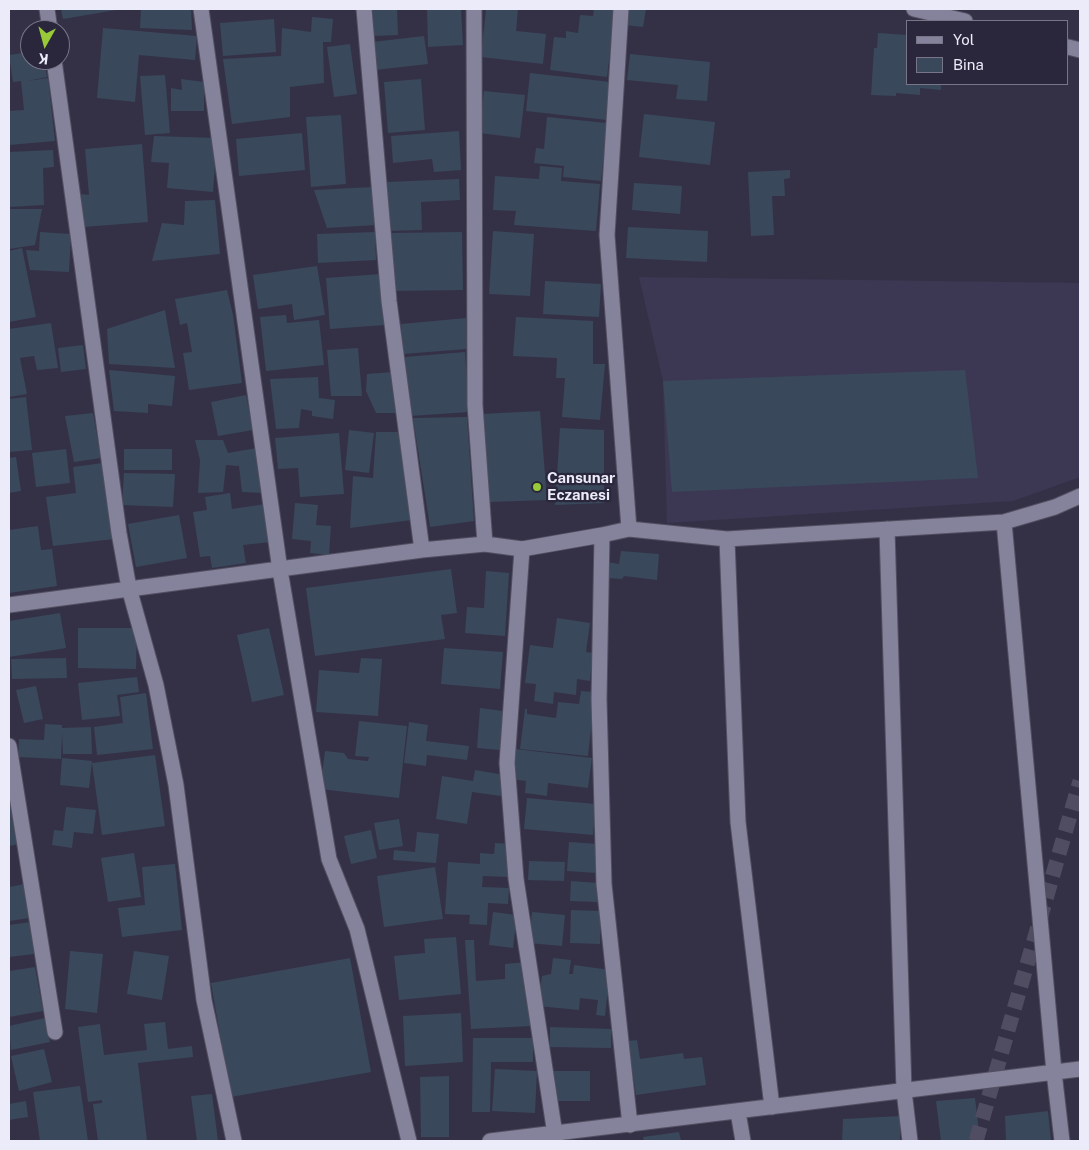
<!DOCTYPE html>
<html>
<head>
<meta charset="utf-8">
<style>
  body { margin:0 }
  #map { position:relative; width:1089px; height:1150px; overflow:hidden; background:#343147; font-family:"Public Sans",sans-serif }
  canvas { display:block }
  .frame { position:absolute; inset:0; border:10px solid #ecebf9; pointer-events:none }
  .legend { position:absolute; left:906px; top:20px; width:162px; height:65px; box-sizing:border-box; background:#2a273c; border:1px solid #787588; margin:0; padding:6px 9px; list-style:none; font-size:15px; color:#ecebf9 }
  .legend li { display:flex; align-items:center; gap:10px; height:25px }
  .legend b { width:25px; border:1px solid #787588 }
  .north { position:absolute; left:20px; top:20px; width:50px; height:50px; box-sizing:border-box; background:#2a273c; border:1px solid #787588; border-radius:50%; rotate:187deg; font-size:14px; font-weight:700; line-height:20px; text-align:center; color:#ecebf9 }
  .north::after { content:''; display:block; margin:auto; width:18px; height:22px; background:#98cb37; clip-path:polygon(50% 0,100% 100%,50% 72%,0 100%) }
</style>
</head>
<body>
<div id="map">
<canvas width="1089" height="1150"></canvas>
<div class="frame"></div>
<ul class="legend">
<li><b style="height:6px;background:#85829b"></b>Yol</li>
<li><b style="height:14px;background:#3a485c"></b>Bina</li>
</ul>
<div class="north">K</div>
</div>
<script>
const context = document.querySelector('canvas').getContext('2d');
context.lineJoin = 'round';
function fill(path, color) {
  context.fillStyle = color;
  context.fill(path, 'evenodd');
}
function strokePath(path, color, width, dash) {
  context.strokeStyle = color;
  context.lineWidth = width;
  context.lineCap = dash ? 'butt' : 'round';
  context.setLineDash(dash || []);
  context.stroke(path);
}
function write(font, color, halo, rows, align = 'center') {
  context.font = font + ' "Public Sans",sans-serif';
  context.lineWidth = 4.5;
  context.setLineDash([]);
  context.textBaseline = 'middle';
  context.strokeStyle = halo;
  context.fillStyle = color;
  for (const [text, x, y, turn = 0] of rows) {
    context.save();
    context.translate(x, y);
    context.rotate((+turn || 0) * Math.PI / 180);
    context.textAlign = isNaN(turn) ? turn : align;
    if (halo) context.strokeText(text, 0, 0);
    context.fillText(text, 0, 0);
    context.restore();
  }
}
fill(new Path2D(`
  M639 277 1080 283V477L1013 501 667 523 663 381Z`), '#3c3854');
fill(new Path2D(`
  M61 9H116V10L63 19Z
  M141 9H191L192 30 140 28Z
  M372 9H397L398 35 374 36Z
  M427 9H461L463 45 428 47Z
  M486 9H518L516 31 546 34 543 64 481 57Z
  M594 9H615L607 77 550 70 554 37 566 38V31L578 33 580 15 593 16Z
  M627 9H646L643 27 625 25Z
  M312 17 333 19 331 42H323L324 83 290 87V117L232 124 223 59 281 56 282 28 311 32Z
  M274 19 276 52 223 56 220 23Z
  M103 28 197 36 195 60 139 55 135 102 97 98Z
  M878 33 908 35V84H941V90L920 88V95L896 93V96L871 95 874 48H877Z
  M424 36 428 64 375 70 372 42Z
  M350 44 357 94 334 97 327 47Z
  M30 52V60H44L47 77 27 81 48 78 55 141 9 145V111L24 110 21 81 13 82 9 55Z
  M630 54 710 62 707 101 676 99 678 85 627 80Z
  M530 73 611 82 607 120 526 111Z
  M165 75 170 133 145 135 140 76Z
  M181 79 204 82V111H171V88L182 90Z
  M421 79 425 130 388 133 384 82Z
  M484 91 525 95 520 138 479 133Z
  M644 114 715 122 710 165 639 157Z
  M341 115 346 184 311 187 306 117Z
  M547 117 607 123 601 181 563 177 564 166 534 163 536 148 544 149Z
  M459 131 461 170 434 172 432 159 393 163 391 136Z
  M302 133 305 170 239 176 236 139Z
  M154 136 217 138 213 192 167 188 169 163 151 162Z
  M142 144 148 222 83 227 81 194 89 195 85 149Z
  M53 150 54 167 43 168 44 205 9 207V152Z
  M540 166 562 168 561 181 600 184 596 231 514 225 516 211 493 210 495 176 539 179Z
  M790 170V178L784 179 785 196H772L774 235 751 236 748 172Z
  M459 179 460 200 421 202 422 230 389 231 387 182Z
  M634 183 682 186 680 214 632 210Z
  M373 187 376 225 327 228 314 190Z
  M215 200 220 254 152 261 162 223 184 225 185 201Z
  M9 209H42L35 245 9 249Z
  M628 227 708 231 707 262 626 258Z
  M493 231 534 234 530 296 489 294Z
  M40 232 71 234 69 272 30 270 26 250 39 251Z
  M375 232 376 260 318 263 317 234Z
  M462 232 463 290 391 291 389 233Z
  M22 248 36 317 9 322V251Z
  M317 266 325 315 294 320 292 304 258 309 253 275Z
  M381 274 385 325 330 329 326 278Z
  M545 281 601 284 599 317 543 314Z
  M227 290 233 315 242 383 189 390 183 353 192 352 187 323 180 325 175 299Z
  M165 310 175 368 109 364 107 329Z
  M286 315 287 323 319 320 324 365 266 371 260 317Z
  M516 317 593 321V364H605L600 420 562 417 565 378H556L557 358 513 356Z
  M466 318 467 349 403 354 401 324Z
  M51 323 58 368 37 370 34 356 20 358 27 394 9 397V329Z
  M83 345 86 369 61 372 58 348Z
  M358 348 362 396H331L327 350Z
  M465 352 469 412 410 416 405 357Z
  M109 370 175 376 172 406 148 404V413L114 411Z
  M965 370 978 478 672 492 663 381Z
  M393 372 397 413H376L366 391 367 374Z
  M318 377 319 398 335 400 333 419 312 416V411L301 409 299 428 276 429 270 379Z
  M246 395 253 430 218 436 211 402Z
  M26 397 32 450 9 452V399Z
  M540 411 547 500 490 502 482 414Z
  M93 413 101 458 74 462 65 416Z
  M467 417 474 521 430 527 413 418Z
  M560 428 604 430V503L555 505Z
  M349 430 374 433 369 473 345 470Z
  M376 432H401L412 520 350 528 353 476 373 478Z
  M339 433 344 494 300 497 298 468 278 469 275 438Z
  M195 440H223L228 453 257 448 263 493 242 492 239 466 226 465 223 492 198 493 200 460Z
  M66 449 70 483 36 487 32 453Z
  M124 449H172V470H124Z
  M16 457 21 491 9 493V458Z
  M103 463 114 539 53 546 46 497 76 493 73 467Z
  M124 473 175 474 173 507 122 505Z
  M230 493 232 509 265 504 271 542 243 545 246 563 212 568 210 556 200 557 193 512 207 510 205 497Z
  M295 503 318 505 316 525 331 526 329 555 310 553 311 541 292 539Z
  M179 515 187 558 136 567 128 524Z
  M38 526 41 550 52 549 57 586 9 593V530Z
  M621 551 659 554 657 580 624 576 622 579 607 578 608 562 619 564Z
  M451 569 457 613 441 615 445 639 315 656 306 588Z
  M486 571 509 573 505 636 465 633 467 607 484 608Z
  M60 613 66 648 9 657V621Z
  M557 618 590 623 586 652 593 653 590 681 577 679 576 695 554 692 553 704 534 701 536 684 525 683 530 645 553 648Z
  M78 628H137L136 669 78 668Z
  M269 628 284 695 252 702 237 635Z
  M444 648 503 652 500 689 441 684Z
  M66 658 67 678 12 679 11 659Z
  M361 658 382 659 378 716 316 712 319 670 359 673Z
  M137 677 139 692 117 695 120 716 82 720 78 683Z
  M36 686 43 719 24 723 16 690Z
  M581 691 595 692 588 756 520 749 525 709H527V714L556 718 558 702 579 704Z
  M146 693 153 749 97 755 94 727 123 723 120 697Z
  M480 708 503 711 500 750 477 748Z
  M359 721 407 726 399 798 320 789 325 751 344 753 348 759 368 761 369 757 355 756Z
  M409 722 428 725 426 741 469 746 467 760 427 755 426 766 404 763Z
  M45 724 62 725V728L91 727 92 754H63L62 733 61 759 18 757 19 739 44 740Z
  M515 749 592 758 588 788 548 783 547 796 525 793 526 781 511 779Z
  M155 755 165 826 102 835 92 763Z
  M62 758 92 761 89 788 60 785Z
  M475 770 504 775 501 796 472 792 467 824 436 819 442 776 473 781Z
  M9 779 19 844 9 846Z
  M527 798 596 804 593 835 524 829Z
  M66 807 96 810 93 834 74 832 72 848 52 845 54 830 63 831Z
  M399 819 403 846 379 850 374 823Z
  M371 830 377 858 351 864 344 836Z
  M417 832 439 834 436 863 393 860 394 850 415 852Z
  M569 842 598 844 597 873 567 871Z
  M495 843 511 844 509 877 483 876 482 887 509 888 508 904 488 903 487 925 469 924 470 915 445 914 448 862 480 864V853L494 854Z
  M134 853 141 897 108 902 101 858Z
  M529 861 565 862 564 881 528 880Z
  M175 864 182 930 122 937 118 908 145 905 142 867Z
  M435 867 443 919 384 927 377 876Z
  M571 881 598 883 597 902 570 901Z
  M25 884 30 918 9 921V887Z
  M571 910 601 911 600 944 570 943Z
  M493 912 517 915 513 948 489 945Z
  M532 912 565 915 562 946 529 943Z
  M31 922 34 954 9 957V925Z
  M456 937 461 994 399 1000 394 956 425 953 424 939Z
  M465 940H474L476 981 505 979V964L527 962 531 1026 471 1029Z
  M70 951 103 954 97 1013 65 1009Z
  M134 951 169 956 162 1000 127 994Z
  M350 958 371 1072 231 1097 211 983Z
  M553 958 571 960 569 974H573L574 965 610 970 605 1016 596 1015 598 1000 580 998 579 1010 538 1006 542 976 551 974Z
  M35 967 43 1011 9 1017V971Z
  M461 1013 463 1062 405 1066 403 1016Z
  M45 1018 50 1042 11 1050 9 1026Z
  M165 1022 168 1049 192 1046 193 1057 138 1063 147 1141H98L93 1104 102 1103V1100L88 1102 78 1027 100 1024 104 1055 147 1050 144 1024Z
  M550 1027 611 1029V1048L550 1047Z
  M473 1038H533V1062H491L490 1112H472Z
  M637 1040 640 1059 683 1053 684 1059 702 1057 706 1085 636 1095 628 1041Z
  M44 1049 52 1082 19 1091 11 1056Z
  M495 1069 537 1071 535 1113 492 1111Z
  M553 1071H590V1101H553Z
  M449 1076V1137H421L420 1077Z
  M80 1086 88 1141H40L33 1092Z
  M212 1094 218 1141H197L191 1096Z
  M975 1098 980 1141H941L936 1101Z
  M26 1101 28 1117 9 1120V1104Z
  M1048 1111 1051 1141H1006L1005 1116Z
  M900 1116V1141H842L843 1119Z
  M679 1132 681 1141H644L643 1137Z`), '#3a485c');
strokePath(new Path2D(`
  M976 1141 1080 781`), '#504d62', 15, [15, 8]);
const minor = new Path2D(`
  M47 9 50 30
  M201 9 280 570 329 859 357 929 409 1141
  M364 9 389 301 422 550
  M474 9 475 405 485 544
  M621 9 607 235 629 529
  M914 9 965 21
  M1068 47 1080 50
  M54 60 119 533 129 588 156 685 176 785 204 1000 234 1141
  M1004 522 1054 1072 1062 1141
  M887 529 904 1091 910 1141
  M602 535 599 699 604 884 630 1125
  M727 539 738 822 772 1107
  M522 549 507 763 516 879 556 1141
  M9 605 422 550 485 544 522 549 602 535 629 529 727 539 1004 522 1055 507 1080 496
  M9 746 55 1032
  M738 1112 743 1141
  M490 1141 1080 1069`);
strokePath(minor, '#524f61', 17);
strokePath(minor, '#85829b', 15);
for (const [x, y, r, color] of [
  [537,487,5,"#98cb37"]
]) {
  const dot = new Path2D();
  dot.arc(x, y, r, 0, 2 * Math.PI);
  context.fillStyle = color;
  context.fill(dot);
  strokePath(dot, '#2a273c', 2);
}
write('bold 15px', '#ecebf9', '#2a273c', [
  ["Cansunar",547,478],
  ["Eczanesi",547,495]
], 'left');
</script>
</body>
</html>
